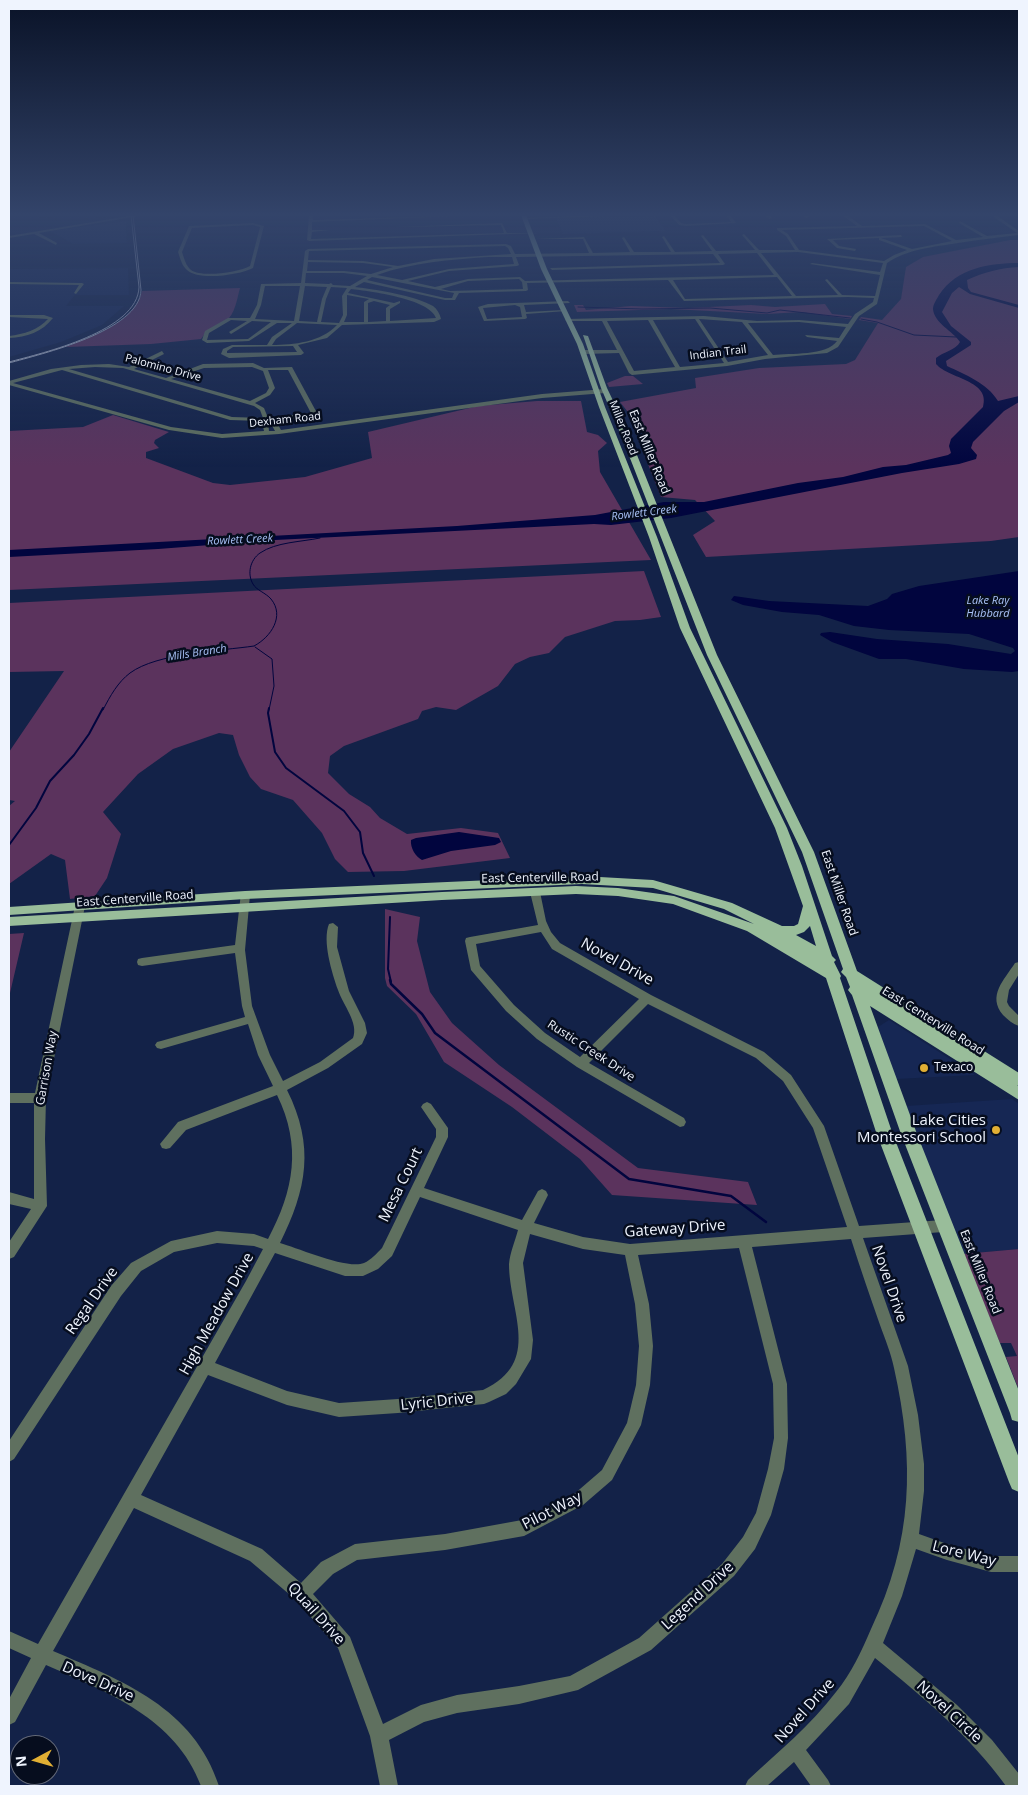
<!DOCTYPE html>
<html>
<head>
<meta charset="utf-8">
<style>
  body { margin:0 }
  #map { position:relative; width:1028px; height:1795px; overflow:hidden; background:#132248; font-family:"Open Sans",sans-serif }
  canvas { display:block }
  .frame { position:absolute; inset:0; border:10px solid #eff4fe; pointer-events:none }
  .north { position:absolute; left:10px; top:1735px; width:50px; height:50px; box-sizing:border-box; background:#060d1e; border:1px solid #636978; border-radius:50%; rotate:264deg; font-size:14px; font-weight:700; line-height:20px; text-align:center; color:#eff4fe }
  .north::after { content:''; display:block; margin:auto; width:18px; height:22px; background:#e1af34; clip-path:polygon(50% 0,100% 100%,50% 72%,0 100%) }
</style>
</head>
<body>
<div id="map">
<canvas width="1028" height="1795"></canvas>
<div class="frame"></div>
<div class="north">N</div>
</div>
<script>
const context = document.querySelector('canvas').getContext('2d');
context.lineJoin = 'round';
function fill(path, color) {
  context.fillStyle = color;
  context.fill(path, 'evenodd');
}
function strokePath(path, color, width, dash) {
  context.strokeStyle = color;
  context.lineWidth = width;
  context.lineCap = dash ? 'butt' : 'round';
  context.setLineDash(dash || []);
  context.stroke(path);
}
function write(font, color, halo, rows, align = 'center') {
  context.font = font + ' "Open Sans",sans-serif';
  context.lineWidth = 5;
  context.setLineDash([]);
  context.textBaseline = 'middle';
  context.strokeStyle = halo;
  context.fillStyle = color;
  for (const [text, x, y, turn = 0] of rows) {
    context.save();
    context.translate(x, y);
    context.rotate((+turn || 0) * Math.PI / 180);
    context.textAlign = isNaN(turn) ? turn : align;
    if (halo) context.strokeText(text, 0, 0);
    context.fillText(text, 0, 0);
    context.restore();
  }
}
fill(new Path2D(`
  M655 216 666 231 563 234 556 218Z
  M126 221 127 243 73 244 50 231Z
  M128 268 129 295H75L66 306H124L102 325 61 342 9 357V269Z
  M889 1020 975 1075 896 1079 878 1027Z
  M1012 1099 1019 1104V1249L963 1254 906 1106Z`), '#162754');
fill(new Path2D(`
  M1010 240H1019V537L991 541 706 557 693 535 715 521 695 500 661 497 638 439 646 435 620 402 696 388 695 378 759 368 846 364 855 360 878 323 859 320 861 317 882 320 901 299 906 267 923 257Z
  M240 288C237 299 235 314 226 321 217 328 207 329 201 339L151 344 66 347C93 336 134 323 142 291Z
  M825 304 832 314 852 316 850 319 801 312 767 314 671 309 577 312 574 305H583L586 310 631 306 688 308 751 305 775 307Z
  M625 376H633L643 384 609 387 607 383Z
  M537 401H581L587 432 598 435 607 443 598 451 600 472 651 560 9 590V431L83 427 113 415 169 432 155 440 154 443 159 448 146 452V458L213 483 230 485 305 477 372 458 368 432 478 406Z
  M644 571 661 617 640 620 615 621 565 637 549 653 530 657 515 664 498 686 456 710 436 707 422 711 418 719 344 746 330 756 328 773 349 794 370 807 380 818 407 834 461 828 498 833 510 858 404 871 348 872 335 859 322 833 293 800 261 789 250 777 239 755 233 735 219 733 173 749 138 774 103 812 121 834 107 878 95 896 70 899 65 860 51 854 9 884V806L15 801 9 800V752L64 671 9 672V603Z
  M385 909 420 917 417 941 430 992 452 1023 499 1065 638 1168 748 1182 757 1205 612 1195 580 1159 512 1107 444 1062 416 1014 387 986 385 978Z
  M24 933 10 993H9V934Z
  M1019 1249V1390L1006 1357 1017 1356 1011 1343H1000L963 1254Z`), '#5b335d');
fill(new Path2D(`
  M1019 263V267C1000 268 984 272 967 280L968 288 971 292 1019 305V308L970 294 959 287 952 293 942 312 951 326 971 342V345L946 361 947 366C966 375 987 383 998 401L1019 396V402L1004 411 973 442 971 448 977 455 976 459 959 464 902 473 671 518 611 525 594 524 275 540 158 549 9 557V550L457 526 595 515 664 502H704L798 483 843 477 883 467 906 465 948 455 951 453 949 446 951 439 983 407C991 380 949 379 936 364V358C943 352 956 350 960 342 953 331 934 323 933 309 933 304 937 299 939 295 957 268 989 263 1019 263Z
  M1019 571V671L1012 672 964 669 906 659H879L832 642 820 635 821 633 830 632 877 639 948 644 1011 654 1015 651 1013 648 969 634 889 630 854 626 819 615 782 612 743 605 731 600 734 596 769 601 868 606 887 599 892 594 919 586Z
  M459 832 499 838 501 842 495 845 451 851 422 860C416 857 410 848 411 840L416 838Z`), '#01053e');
strokePath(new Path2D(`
  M9 215H11
  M29 215 62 220 88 219
  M90 219 132 215
  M578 307 642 309 710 308 767 313 780 310 850 318
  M861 319 877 322 914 335 956 337
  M255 647 272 659 274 686 269 710
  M103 710C110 696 118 682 130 673 157 653 220 651 254 646 271 637 285 616 271 599 266 593 256 590 253 584 247 574 250 560 260 553 276 542 301 542 320 538`), '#01053e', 1);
strokePath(new Path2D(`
  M269 708 268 713 275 752 286 768 344 811 360 832 363 853 374 876
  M9 845 36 808 50 781 74 755 89 734 103 708
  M390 917 388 969 391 982`), '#01053e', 2);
strokePath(new Path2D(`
  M390 980 391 984 422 1014 435 1033 629 1179 731 1196 766 1222`), '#01053e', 2.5);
fill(new Path2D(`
  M134 215H145L39 233 57 243 56 245 34 234 9 238V236Z
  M309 215H313V220L478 215 312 222V230H330L312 232 311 239 504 233 501 225 396 227 502 223 507 233H538L309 241 307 240Z
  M598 215H645L523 219 525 218Z
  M674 215 681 223 686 224 731 222 726 215H730L736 223 686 226 679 225 670 215Z
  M765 215H770L772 218 769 219Z
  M803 215H808L809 217 806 218Z
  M842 215H847L862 226 925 224 956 240 983 237 959 223 960 221 987 236 1017 233 991 215H996L1019 231V235C999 237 978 240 958 243 933 247 908 249 887 263L877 304 859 316 838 347 827 353 765 359 727 366 632 375 629 373 619 353 583 354 580 352 583 350H617L602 321H567L565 320 567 319 704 316 757 321 799 320 848 324 855 314 873 302 874 298 848 297 684 301 668 280 527 283 528 290 526 291 459 293 455 300H445L364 282 355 287C374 289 416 296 433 306 437 309 440 314 441 319L434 322 342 325 327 338 298 345 304 353 301 355 229 358 221 354 223 349 232 345H267L272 337 292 323H277L249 341 207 343 202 340 205 331 228 318H250L257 305 261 284 301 283 305 251 308 249 506 244 511 246 515 254 589 253 583 239H536L584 237 593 253 630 252 622 238 624 237 634 252H671L662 237 664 236 675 252 712 251 701 236 703 235 716 251 755 250 742 235 744 234 759 250H795L786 236 777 230V228L857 226ZM924 226 952 241 912 249 881 238 902 237 901 235 827 239 837 248 855 251 856 249 839 246 833 240 879 238V240L907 250 894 255 884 261 799 250 788 234 782 230ZM505 246 508 248 511 254 434 259 398 266 363 261 308 260 309 251ZM798 252 883 263 880 272 812 263 810 264 880 275 875 296 842 295 827 279 825 280 838 295 796 296 761 253ZM757 253 774 275 525 281 520 277 468 279 435 287 408 281 449 271 517 266 519 265 516 257 713 254 720 263 550 268 552 270 723 265 725 264 718 254ZM488 257H512L514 264 449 269 402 280 377 275C413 262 450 260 488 257ZM308 262 363 263 393 267 371 274 344 271H307ZM306 273H344L367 276 350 286 333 285 331 283 329 284 305 283ZM372 277 454 293 452 298H445L367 280ZM777 277 792 296 685 299 673 280ZM519 279 522 282 523 289 450 291 441 289 468 281ZM265 286H300L294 321 255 319 261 305ZM305 286 327 287 322 299 317 322 299 321ZM331 287 347 288 342 296 343 315 339 323 321 322 326 299ZM351 289C370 291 430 299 436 318L390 321V309L400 303V301L394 303 348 293ZM347 295 369 299 364 302V322H344L347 315ZM374 301 390 305 386 308V321L368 322V303ZM695 319 724 363 680 367 653 320ZM699 319 742 322 768 355 728 362ZM231 320 247 321 229 332 231 334 252 321 271 322 248 339 207 340 209 333ZM648 320 675 367H676L634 371 607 321ZM799 322 846 327 839 338 805 335 807 337 837 341C827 356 790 353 773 355L748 323ZM297 323 337 325C321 342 294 345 272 345L276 339ZM293 346 297 352 227 353V351L233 347Z
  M883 215H897L895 216Z
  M253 223 264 226 253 268C240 275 198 281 187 270 182 266 180 258 178 252L189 226ZM253 225 260 227 250 266C239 272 202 278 191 270 186 266 184 258 182 252L192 228Z
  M9 282 82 283 84 284 76 294 74 293 79 285 9 284Z
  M568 301 570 303 524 305 526 312 564 310 566 311 526 314 527 318 525 319 484 321 478 307 488 304ZM515 305 520 307 522 317 487 319 483 308Z
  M9 315H44L53 318C42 332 27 337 9 338V336C24 334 38 330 48 319L9 317Z
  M162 351 164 354 134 369 166 378 203 364 253 363 264 368 292 367 317 413 311 417 276 421 281 430 542 394 605 389 608 391 605 393 542 398 279 434 222 438 169 430 9 385V381L51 369 81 365 109 364 129 367ZM95 367 123 368 254 406 260 410 263 418 232 417 69 369ZM252 367 263 371 269 388 266 393 250 401 171 379 204 368ZM62 370 230 420 262 421 264 431 222 434 171 427 13 383ZM268 370H288L311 413 268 418 264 408 255 403 270 395 275 388ZM268 422H270L275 431H269Z
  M535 889 540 892 546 921 551 932 560 943 651 995 764 1052 791 1075 824 1126 859 1226 943 1220 948 1222 950 1226 948 1230 943 1232 863 1238 908 1366 918 1415 924 1464V1491L919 1534 947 1544 991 1556H1019V1572H991L947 1560 916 1549 902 1596 883 1643 957 1705 992 1740 1019 1774V1786H1006C970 1736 923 1697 875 1658L849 1704 806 1750 828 1780 831 1786H811L794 1762 767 1786H745L748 1780C778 1752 811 1725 836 1692 851 1674 862 1650 871 1629 913 1541 915 1462 894 1368 891 1353 885 1339 880 1325 870 1296 860 1268 851 1239L752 1247 787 1384 788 1438 784 1469 771 1515 755 1549 734 1576 651 1650 578 1690 519 1704 457 1713 424 1722 389 1740 398 1786H380L370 1736 338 1648 296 1600 250 1561 134 1508 53 1651C123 1681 194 1708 219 1786H201C176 1718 107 1692 46 1665L15 1722 9 1725V1699L31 1658 9 1648V1631L38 1644 246 1281 263 1249 254 1246 217 1243 174 1252 141 1271 121 1296 14 1459 9 1462V1441L111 1286 131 1263 171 1241 217 1231 254 1234 268 1239C294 1190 302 1146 277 1095L186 1130 170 1148 166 1149 162 1148 160 1144 178 1122 273 1086 258 1055 248 1024 161 1049 157 1048 155 1045 157 1042 161 1041 245 1017 242 1006 235 953 142 966 138 965 137 962 138 959 142 958 235 945 241 893H249L250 895 245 950 252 1006 270 1055 283 1081 320 1062 353 1038C359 1023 343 1005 338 990 332 973 322 941 329 924L333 923 338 927 337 947 349 991 365 1023 367 1033 362 1044 328 1068 287 1090C315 1146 307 1189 280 1243 298 1248 348 1270 364 1263 371 1260 377 1253 382 1248L436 1137V1129L421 1107 423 1104 427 1102 431 1104 448 1128V1137L424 1188 522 1220 538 1191 542 1189 546 1191 548 1195 534 1223 583 1237 630 1244 847 1227 813 1128 783 1081 756 1058 648 1004 589 1063 684 1118 686 1122 684 1126 680 1127 577 1067 537 1039 506 1011 471 970 465 941 466 938 470 937 538 925 530 892ZM541 932 552 949 639 999 580 1057 545 1033 514 1005 480 966 476 944ZM420 1197 518 1230C515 1241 510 1253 509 1264 509 1312 543 1362 483 1390L398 1399 339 1403 287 1391 215 1363 275 1253 345 1276H363L378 1269 392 1256ZM530 1234 583 1249 625 1255 635 1304 639 1346 636 1385 627 1423 602 1470 573 1495 522 1520 445 1534 355 1544 321 1562 301 1583 262 1549 141 1495 208 1375 287 1405 339 1417 398 1413 484 1404 489 1402 506 1394 516 1384 531 1359 533 1340 523 1263ZM739 1248 773 1384 774 1438 768 1469 756 1513 743 1537 722 1564 639 1638 570 1676 519 1686 457 1695 421 1705 383 1724 350 1637 313 1594 333 1574 357 1560 445 1550 524 1536 583 1505 612 1480 641 1425 650 1385 653 1346 649 1304 638 1255Z
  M80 902 85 906 46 1098 45 1139 47 1206 14 1257 9 1259V1242L31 1209 9 1204V1192L34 1199V1103H9V1093H35L75 906Z
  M1019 962V974L1009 990 1007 1002 1009 1006 1019 1016V1026C1013 1024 1008 1020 1003 1015 987 996 1004 980 1015 963Z`), '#5f705f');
fill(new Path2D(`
  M521 215H526L547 269 583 344 605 407 657 537 690 628 787 828 802 866 832 956 836 960 834 962 841 976 840 978 892 1132 1019 1458V1492L1012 1489 1009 1482 876 1132 826 978 747 931 673 904 618 896 576 894 442 900 9 926V917L442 892 576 886 618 888 674 896 754 924 724 909 653 888 582 884 245 899 9 915V907L245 891 582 876 653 880 732 903 782 926H794L798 924 803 906 775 828 680 628 649 537 599 407 577 344 541 269ZM810 926 816 946 796 935 804 932Z
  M583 335 588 336 607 388 627 430 717 655 814 852 857 971 1019 1073V1086L1017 1085 1019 1087V1100L870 1006 917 1134 1019 1391V1422L1012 1420 1010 1413 901 1134 852 995 848 990 850 987 846 977 841 972 843 969 802 852 707 655 619 430 601 388Z`), '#99bd9a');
strokePath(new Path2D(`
  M9 362C43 353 138 331 139 287L131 215`), '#aab2c5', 1);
strokePath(new Path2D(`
  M9 363C41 354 140 331 141 290L133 215`), '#aab2c5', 1);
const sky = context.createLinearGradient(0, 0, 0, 467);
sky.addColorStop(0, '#0a1328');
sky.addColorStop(0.46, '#33446a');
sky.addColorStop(1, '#33446a00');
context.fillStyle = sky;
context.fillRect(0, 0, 1028, 467);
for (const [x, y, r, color] of [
  [924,1068,5,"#e1af34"],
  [996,1130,5,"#e1af34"]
]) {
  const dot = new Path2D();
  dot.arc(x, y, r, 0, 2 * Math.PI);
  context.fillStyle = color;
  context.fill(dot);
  strokePath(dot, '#060d1e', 2);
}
write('11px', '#eff4fe', '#060d1e', [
  ["Indian Trail",718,353,-7],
  ["Palomino Drive",163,368,15],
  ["Dexham Road",285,420,-6],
  ["Miller Road",623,428,68]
]);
write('italic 11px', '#a9c2f7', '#060d1e', [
  ["Rowlett Creek",644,513,-7],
  ["Rowlett Creek",240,540,-3],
  ["Lake Ray",988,601],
  ["Hubbard",988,614],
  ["Mills Branch",197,653,-9]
]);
write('12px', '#eff4fe', '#060d1e', [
  ["East Miller Road",649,452,68],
  ["East Centerville Road",540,878,-1],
  ["East Miller Road",839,893,71],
  ["East Centerville Road",135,899,-4],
  ["East Centerville Road",933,1021,32],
  ["Rustic Creek Drive",591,1051,33],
  ["Garrison Way",47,1068,-80],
  ["East Miller Road",980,1272,68]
]);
write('12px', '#eff4fe', '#060d1e', [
  ["Texaco",934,1068]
], 'left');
write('15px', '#eff4fe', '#060d1e', [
  ["Novel Drive",617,962,29],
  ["Mesa Court",401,1185,-64],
  ["Gateway Drive",675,1229,-4],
  ["Novel Drive",889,1284,71],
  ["Regal Drive",92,1301,-55],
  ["High Meadow Drive",217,1314,-61],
  ["Lyric Drive",437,1402,-6],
  ["Pilot Way",552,1511,-27],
  ["Lore Way",964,1554,14],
  ["Legend Drive",698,1596,-43],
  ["Quail Drive",316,1614,48],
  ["Dove Drive",98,1682,24],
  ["Novel Drive",805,1711,-48],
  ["Novel Circle",949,1712,43]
]);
write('15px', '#eff4fe', '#060d1e', [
  ["Lake Cities",986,1121],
  ["Montessori School",986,1138]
], 'right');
</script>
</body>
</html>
